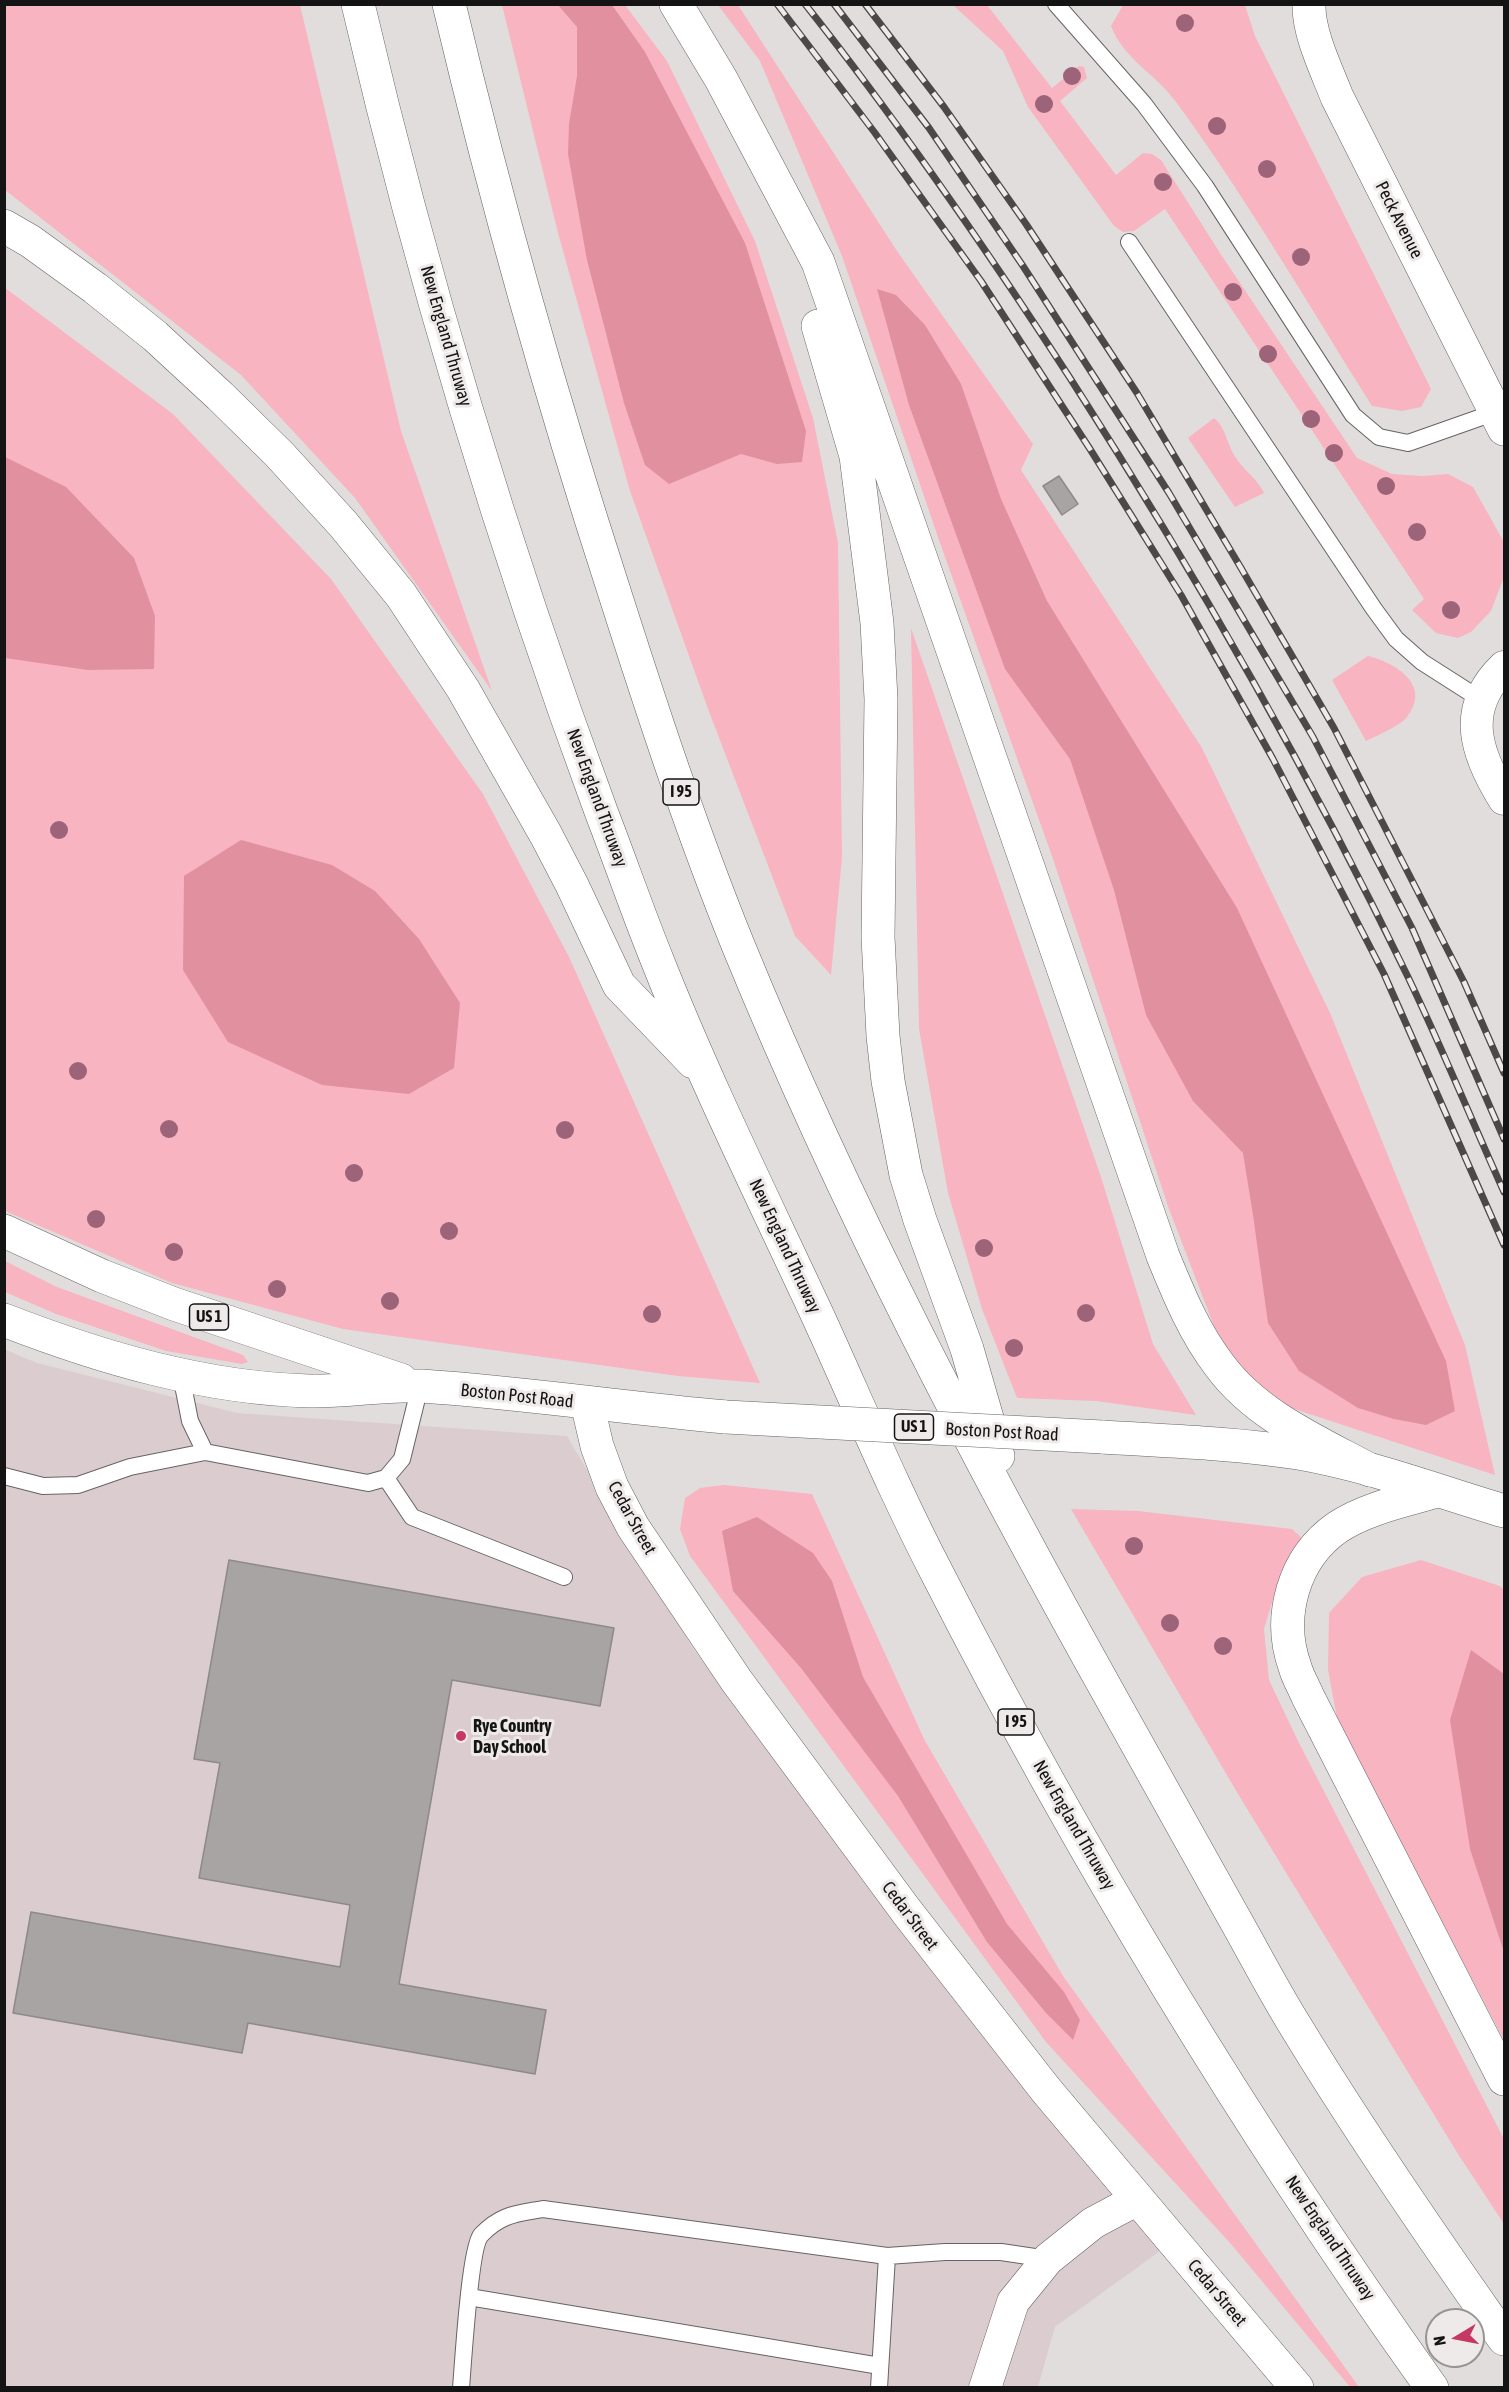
<!DOCTYPE html>
<html>
<head>
<meta charset="utf-8">
<style>
  body { margin:0 }
  #map { position:relative; width:1509px; height:2392px; overflow:hidden; background:#e2dddd; font-family:"Asap Condensed",sans-serif }
  canvas { display:block }
  .frame { position:absolute; inset:0; border:6px solid #151414; pointer-events:none }
  .north { position:absolute; left:1425px; top:2308px; width:60px; height:60px; box-sizing:border-box; background:#efeaea; border:2px solid #989494; border-radius:50%; rotate:260deg; font-size:16px; font-weight:700; line-height:24px; text-align:center; color:#151414 }
  .north::after { content:''; display:block; margin:auto; width:21px; height:27px; background:#c63863; clip-path:polygon(50% 0,100% 100%,50% 72%,0 100%) }
</style>
</head>
<body>
<div id="map">
<canvas width="1509" height="2392"></canvas>
<div class="frame"></div>
<div class="north">N</div>
</div>
<script>
const context = document.querySelector('canvas').getContext('2d');
context.lineJoin = 'round';
function fill(path, color) {
  context.fillStyle = color;
  context.fill(path, 'evenodd');
}
function strokePath(path, color, width, dash) {
  context.strokeStyle = color;
  context.lineWidth = width;
  context.lineCap = dash ? 'butt' : 'round';
  context.setLineDash(dash || []);
  context.stroke(path);
}
function write(font, color, halo, rows, align = 'center') {
  context.font = font + ' "Asap Condensed",sans-serif';
  context.lineWidth = 6;
  context.setLineDash([]);
  context.textBaseline = 'middle';
  context.strokeStyle = halo;
  context.fillStyle = color;
  for (const [text, x, y, turn = 0] of rows) {
    context.save();
    context.translate(x, y);
    context.rotate((+turn || 0) * Math.PI / 180);
    context.textAlign = isNaN(turn) ? turn : align;
    if (halo) context.strokeText(text, 0, 0);
    context.fillText(text, 0, 0);
    context.restore();
  }
}
fill(new Path2D(`
  M4 1349 37 1363 237 1413 567 1436 694 1650 1160 2251 1055 2327 1038 2387H5Z`), '#dbcdcf');
fill(new Path2D(`
  M4 5H300L401 431 492 691 355 498 241 375 5 190Z
  M502 5H625L667 61 755 241 813 418 838 543 842 857 831 975 795 936 708 709 630 491 558 233Z
  M718 5H738L897 251 1033 444 1021 470 1202 748 1330 1013 1465 1345 1495 1475 1276 1403 1241 1372 1214 1326 1169 1209 1053 859 940 543 842 256 760 61Z
  M953 5H987L1052 88 1079 66 1084 67 1087 78 1060 101 1116 175 1143 153 1152 154 1161 160 1220 253 1357 458 1392 474 1422 476 1448 474 1473 487 1504 542V577L1491 611 1471 632 1458 638 1436 633 1412 610 1424 599 1165 209 1134 231 1123 232 1114 226 1028 107 1003 51Z
  M1123 5H1245L1255 36 1431 389 1421 407 1402 411 1372 406C1308 304 1247 199 1176 102 1156 74 1124 60 1111 26Z
  M4 287 173 414 331 579 483 794 569 957 760 1383 678 1376 343 1329 172 1283 5 1211Z
  M1214 418C1225 426 1227 443 1234 455 1242 469 1258 479 1264 493L1235 507 1188 438Z
  M911 628 1101 1177 1153 1344 1196 1415 1096 1401 1017 1398 982 1309 948 1193 919 1029Z
  M1368 656C1396 663 1432 685 1407 717 1400 726 1376 736 1366 741L1332 680Z
  M5 1261 57 1287 243 1355 248 1362 242 1364 166 1351 56 1314 5 1292Z
  M724 1485 812 1494 925 1741 1063 1976 1359 2387H1350L1231 2244 1046 2042 690 1556 680 1529 685 1498 700 1488Z
  M1071 1509 1138 1511 1292 1529 1303 1539 1281 1572 1264 1629 1269 1680 1298 1741 1504 2139V2224L1458 2154 1238 1794Z
  M1421 1560 1500 1586 1504 1590V2040L1338 1723 1328 1670 1329 1613 1362 1577Z`), '#f8b4c0');
fill(new Path2D(`
  M558 5H612L645 52 745 243 806 431 802 462 777 464 741 454 669 484 645 465 624 403 587 260 568 154 569 124 577 76V27Z
  M877 289 896 295 925 325 961 384 1001 499 1047 601 1237 908 1446 1361 1455 1411 1426 1425 1394 1419 1358 1408 1299 1371 1268 1323 1253 1215 1243 1153 1193 1101 1146 1015 1114 890 1070 759 1005 669 909 405Z
  M5 457 66 487 134 558 155 616 154 669 88 670 5 658Z
  M241 840 332 865 375 891 419 939 460 1003 454 1068 409 1094 322 1085 228 1042 183 970 184 876Z
  M757 1517 813 1553 832 1581 863 1677 1007 1924 1064 1992 1080 2020 1073 2040 1047 2014 987 1942 898 1796 801 1668 733 1591 722 1531Z
  M1471 1650 1504 1674V1952L1470 1849 1450 1720Z`), '#e190a0');
const building = new Path2D(`
  M1059 476 1078 504 1062 515 1043 486Z
  M229 1560 614 1628 600 1706 452 1680 399 1984 546 2010 535 2074 248 2023 242 2053 13 2013 31 1912 340 1967 350 1905 199 1878 220 1763 194 1759Z`);
fill(building, '#a8a4a4');
strokePath(building, '#8e898a', 1.5);
const service = new Path2D(`
  M1056 4 1144 104 1205 186 1353 415 1379 437 1408 443 1496 412
  M1129 242 1374 609 1396 639 1422 662 1480 699
  M181 1375 190 1421 205 1452
  M4 1476 43 1486 78 1485 130 1467 205 1452 368 1483 386 1478 402 1459 420 1386
  M386 1478 412 1517 564 1577
  M469 2297 880 2366
  M461 2388C463 2364 470 2247 481 2235 501 2214 516 2214 543 2209L887 2256 945 2252H1001L1048 2259
  M879 2388 887 2256`);
const minor = new Path2D(`
  M1504 667C1460 709 1476 754 1504 799
  M985 2388 1013 2302 1048 2259 1093 2223 1138 2199`);
const tertiary = new Path2D(`
  M1309 4C1308 33 1327 71 1337 97L1504 429
  M587 1403 597 1446 612 1487 633 1527 736 1680 907 1912 1046 2090 1297 2388`);
const primary = new Path2D(`
  M4 1231 102 1276 174 1304 401 1380
  M4 1320C102 1358 204 1388 309 1391 346 1392 385 1384 422 1386 524 1393 625 1408 726 1417
  M1102 1437C1167 1441 1233 1443 1298 1453 1368 1465 1437 1491 1504 1511`);
const motorway = new Path2D(`
  M358 4C422 279 504 549 602 814 621 863 638 913 658 962 705 1081 762 1196 816 1312 856 1399 893 1489 938 1575 1082 1857 1248 2130 1432 2388
  M449 4C496 202 551 397 614 591 652 710 691 829 738 945 846 1209 979 1462 1118 1710 1156 1778 1194 1846 1232 1914 1253 1951 1273 1990 1296 2027 1361 2134 1432 2237 1504 2339
  M676 4 721 79 818 262 1163 1256C1179 1295 1194 1332 1220 1366 1256 1415 1318 1442 1370 1470
  M4 226 30 241 95 288 155 336 220 396 279 454 343 524 401 595 463 689 546 835 572 885 619 985 693 1062
  M818 326 856 456 877 623 881 699 878 937 883 1036 888 1081 906 1175 920 1220 967 1349 998 1456
  M1437 1491C1404 1501 1367 1508 1338 1527 1293 1558 1277 1617 1295 1667 1298 1678 1304 1687 1308 1697L1504 2079`);
strokePath(service, '#676364', 18);
strokePath(minor, '#676364', 33);
strokePath(tertiary, '#676364', 34);
strokePath(primary, '#676364', 34);
strokePath(motorway, '#676364', 34);
strokePath(service, '#fff', 16);
strokePath(minor, '#fff', 32);
strokePath(tertiary, '#fff', 33);
strokePath(primary, '#fff', 33);
strokePath(motorway, '#fff', 33);
const rail = new Path2D(`
  M777 4 875 133 981 281 1090 449 1181 595 1273 759 1384 974 1504 1245
  M805 4C900 124 987 250 1070 378 1194 571 1308 770 1408 977 1442 1048 1472 1121 1504 1192
  M834 4 929 128 1023 266 1169 493 1313 737 1412 928 1504 1139
  M865 4 944 107 1026 224 1137 393 1241 568 1334 728 1464 982 1504 1073`);
strokePath(rail, '#4a4848', 7);
strokePath(rail, '#efeaea', 4.5, [14]);
const primaryBridge = new Path2D(`
  M726 1417 1102 1437`);
strokePath(primaryBridge, '#676364', 34, []);
strokePath(primaryBridge, '#fff', 33);
context.fillStyle = '#9c6379';
for (const [x, y] of [
  [1185,23],
  [1072,76],
  [1044,104],
  [1217,126],
  [1267,169],
  [1163,182],
  [1301,257],
  [1233,292],
  [1268,354],
  [1311,419],
  [1334,453],
  [1386,486],
  [1417,532],
  [1451,610],
  [59,830],
  [78,1071],
  [169,1129],
  [565,1130],
  [354,1173],
  [96,1219],
  [449,1231],
  [984,1248],
  [174,1252],
  [277,1289],
  [390,1301],
  [1086,1313],
  [652,1314],
  [1014,1348],
  [1134,1546],
  [1170,1623],
  [1223,1646]
]) {
  context.beginPath();
  context.arc(x, y, 9, 0, 2 * Math.PI);
  context.fill();
}
for (const [x, y, r, color] of [
  [461,1736,6,"#c63863"]
]) {
  const dot = new Path2D();
  dot.arc(x, y, r, 0, 2 * Math.PI);
  context.fillStyle = color;
  context.fill(dot);
  strokePath(dot, '#efeaea', 2);
}
for (const [x, y, w] of [
  [681,792,36],
  [209,1317,39],
  [914,1427,39],
  [1016,1722,36]
]) {
  const box = new Path2D();
  box.roundRect(x - w / 2, y - 13, w, 26, 4.5);
  context.fillStyle = '#efeaea';
  context.fill(box);
  strokePath(box, '#151414', 1.5);
}
write('bold 16px', '#151414', null, [
  ["I 95",681,792],
  ["US 1",209,1317],
  ["US 1",914,1427],
  ["I 95",1016,1722]
]);
write('18px', '#151414', '#efeaea', [
  ["Peck Avenue",1399,220,63],
  ["New England Thruway",446,336,74],
  ["New England Thruway",597,798,70],
  ["New England Thruway",785,1246,65],
  ["Boston Post Road",517,1396,6],
  ["Boston Post Road",1002,1432,3],
  ["Cedar Street",632,1518,61],
  ["New England Thruway",1074,1825,60],
  ["Cedar Street",910,1916,53],
  ["New England Thruway",1330,2238,56],
  ["Cedar Street",1217,2293,50]
]);
write('bold 18px', '#151414', '#efeaea', [
  ["Rye Country",473,1726],
  ["Day School",473,1747]
], 'left');
</script>
</body>
</html>
